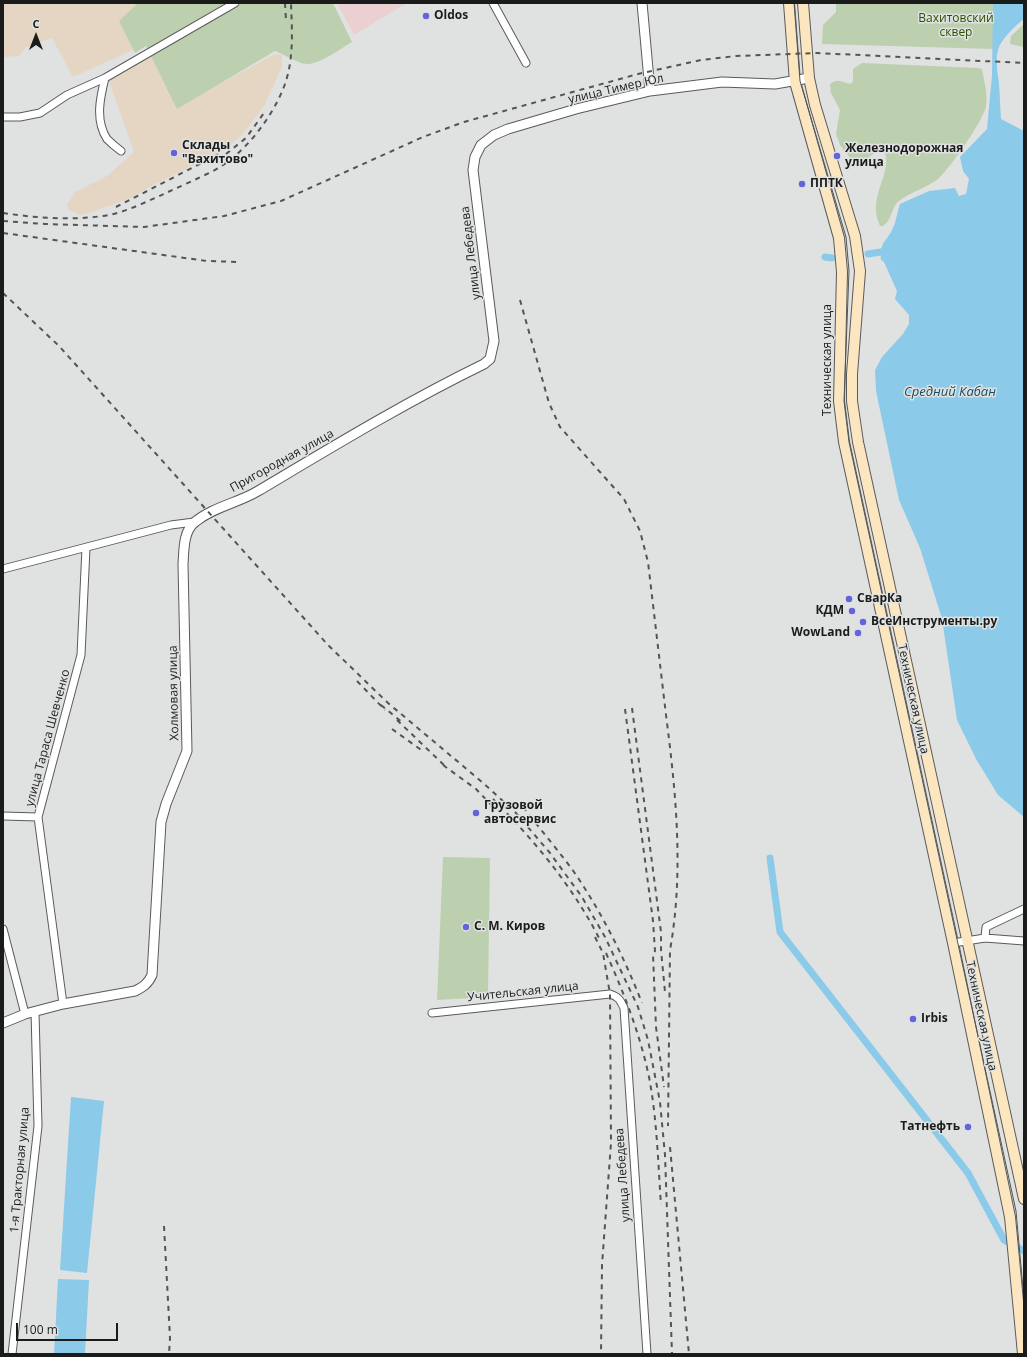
<!DOCTYPE html>
<html>
<head>
<meta charset="utf-8">
<style>
  body { margin:0 }
  #map { position:relative; width:1027px; height:1357px; overflow:hidden; background:#e0e2e2; font-family:"Open Sans",sans-serif }
  canvas { display:block }
  .frame { position:absolute; inset:0; border:4px solid #1a1b1b; pointer-events:none }
  .north { position:absolute; left:16px; top:16px; width:40px; height:40px; -webkit-text-stroke:3px #e0e2e2; paint-order:stroke; rotate:0deg; font-size:11px; font-weight:700; line-height:16px; text-align:center; color:#1a1b1b }
  .north::after { content:''; display:block; margin:auto; width:14px; height:18px; background:#1a1b1b; clip-path:polygon(50% 0,100% 100%,50% 72%,0 100%) }
  .scale { position:absolute; left:16px; top:1323px; width:102px; height:18px; box-sizing:border-box; border:2px solid #1a1b1b; border-top:0; padding-left:5px; font-size:12px; line-height:14px; white-space:nowrap; color:#1a1b1b; -webkit-text-stroke:3px #e0e2e2; paint-order:stroke }
</style>
</head>
<body>
<div id="map">
<canvas width="1027" height="1357"></canvas>
<div class="frame"></div>
<div class="north">С</div>
<div class="scale">100 m</div>
</div>
<script>
const context = document.querySelector('canvas').getContext('2d');
context.lineJoin = 'round';
function fill(path, color) {
  context.fillStyle = color;
  context.fill(path, 'evenodd');
}
function strokePath(path, color, width, dash) {
  context.strokeStyle = color;
  context.lineWidth = width;
  context.lineCap = dash ? 'butt' : 'round';
  context.setLineDash(dash || []);
  context.stroke(path);
}
function write(font, color, halo, rows, align = 'center') {
  context.font = font + ' "Open Sans",sans-serif';
  context.lineWidth = 3;
  context.setLineDash([]);
  context.textBaseline = 'middle';
  context.strokeStyle = halo;
  context.fillStyle = color;
  for (const [text, x, y, turn = 0] of rows) {
    context.save();
    context.translate(x, y);
    context.rotate((+turn || 0) * Math.PI / 180);
    context.textAlign = isNaN(turn) ? turn : align;
    if (halo) context.strokeText(text, 0, 0);
    context.fillText(text, 0, 0);
    context.restore();
  }
}
fill(new Path2D(`
  M3 3H136L138 7V48L73 77 52 38 25 48 19 56 3 57Z
  M152 53 182 104 275 54 282 55V67L264 106 244 133 225 150 149 187 134 197 86 214 79 215 69 210 67 205 75 192 107 176 134 152 109 81Z`), '#e5d5c3');
fill(new Path2D(`
  M337 3H407L354 35Z`), '#ebd0d2');
fill(new Path2D(`
  M135 3H333L352 42C340 49 314 69 301 63 293 60 285 55 275 51L177 109 146 46 135 53 119 21 136 5Z
  M836 3H993V49L822 44 823 25 836 12Z
  M1024 24V47L1010 44 1011 36Z
  M862 63 978 68 982 69C984 81 988 94 986 106 984 120 948 171 937 180 925 188 911 192 899 201 891 207 892 221 883 226H880C866 195 894 174 884 150L880 149C872 153 865 164 855 164L840 145 836 134 840 110 831 93 830 84C837 78 844 83 851 84L853 81V69Z
  M443 857 490 858 488 997 437 1000Z`), '#bcd0af');
fill(new Path2D(`
  M993 3H1024V19C1016 25 1001 39 998 50 995 61 998 74 999 84 1000 95 1000 107 1001 119L1024 131V817L998 795 976 759 957 720 942 619 920 548 899 500 876 391 875 370 882 357 903 334 909 324V315L895 299 897 291 884 262 881 260C880 244 883 245 891 232 896 224 897 212 900 204L929 191 955 188 959 196 966 194 969 179 963 171 960 157 987 129 992 75Z
  M71 1097 104 1101 87 1273 60 1270Z
  M58 1279 89 1280 85 1354H54Z`), '#8bcae9');
strokePath(new Path2D(`
  M868 254 881 252
  M825 257 832 258
  M770 858 780 932 968 1173 1004 1240 1024 1251`), '#8bcae9', 7);
const minor = new Path2D(`
  M493 3 526 63
  M105 78C100 98 95 120 107 139 111 143 117 148 121 151
  M3 117H20L40 113 67 95 105 78 235 3
  M3 569 171 525 194 522
  M3 816 38 817
  M3 929 25 1014
  M985 938 986 927 1024 909
  M953 943 985 938 1024 941
  M63 1004 38 817 81 655 86 548
  M432 1013 610 994C619 997 620 1000 624 1008L647 1354
  M12 1354 38 1126 35 1012`);
const tertiary = new Path2D(`
  M642 3 650 91
  M3 1023 25 1014 63 1004 135 991C143 987 148 984 152 975L161 822 166 804 187 751 183 564C184 551 183 531 195 522 213 507 238 503 258 491 332 447 406 402 484 364L490 359 494 341 473 170 475 157 481 145 494 135 508 129 576 109 650 91 722 82 775 84 809 78`);
const secondary = new Path2D(`
  M789 3 795 82 839 238 842 272 839 401 844 442 953 943 1010 1217 1023 1354
  M803 3 809 78 815 105 855 236 860 271 852 374V401L858 442 1024 1199`);
strokePath(minor, '#595a5b', 9);
strokePath(tertiary, '#595a5b', 11);
strokePath(secondary, '#595a5b', 12);
strokePath(minor, '#fff', 7);
strokePath(tertiary, '#fff', 9);
strokePath(secondary, '#fbe6c0', 10);
strokePath(new Path2D(`
  M794 3 800 81 846 237 849 271 844 401 849 442 1016 1211 1024 1300`), '#535555', 1);
strokePath(new Path2D(`
  M285 3 286 20
  M226 154 246 138 264 113
  M116 207 221 153
  M3 213C37 218 74 221 109 215 128 211 148 201 166 193 181 186 197 179 213 171 244 155 273 117 285 84 294 58 292 30 291 3
  M3 221 45 224 144 227 224 216 281 201 423 137 464 122 638 74 701 60 736 56 817 53 1024 63
  M3 233 207 261 240 262
  M3 293 59 346 328 645 388 703 482 782 515 812 550 853 582 897 605 937 638 1007 648 1040 655 1076 660 1102 665 1155 672 1354
  M520 300 549 403 560 427 624 499 640 531 648 562C654 613 660 664 666 715 676 793 684 872 670 950L668 1126
  M357 681 385 710
  M381 705 403 723
  M632 708 661 932V950L665 992
  M625 709 653 921 655 951 653 955 656 1027 664 1087
  M397 720 446 767
  M392 729 424 752
  M443 765 476 789 494 808
  M493 799C534 840 574 888 600 940
  M523 807C540 829 558 850 574 872 602 913 624 957 642 1003
  M595 937 603 953 610 994 611 1143 602 1265 601 1354
  M606 953C624 993 640 1034 649 1077 657 1119 658 1162 661 1205
  M670 1147 689 1354
  M164 1226 170 1338 169 1354`), '#535555', 2, [5, 5]);
for (const [x, y, r, color] of [
  [426,16,4,"#6364dc"],
  [174,153,4,"#6364dc"],
  [837,156,4,"#6364dc"],
  [802,184,4,"#6364dc"],
  [849,599,4,"#6364dc"],
  [852,611,4,"#6364dc"],
  [863,622,4,"#6364dc"],
  [858,633,4,"#6364dc"],
  [476,813,4,"#6364dc"],
  [466,927,4,"#6364dc"],
  [913,1019,4,"#6364dc"],
  [968,1127,4,"#6364dc"]
]) {
  const dot = new Path2D();
  dot.arc(x, y, r, 0, 2 * Math.PI);
  context.fillStyle = color;
  context.fill(dot);
  strokePath(dot, '#e0e2e2', 1.5);
}
write('bold 12px', '#1a1b1b', '#e0e2e2', [
  ["Oldos",434,16],
  ["Склады",182,146],
  ["\"Вахитово\"",182,160],
  ["Железнодорожная",845,149],
  ["улица",845,163],
  ["ППТК",810,184],
  ["СварКа",857,599],
  ["КДМ",844,611,"right"],
  ["ВсеИнструменты.ру",871,622],
  ["WowLand",850,633,"right"],
  ["Грузовой",484,806],
  ["автосервис",484,820],
  ["С. М. Киров",474,927],
  ["Irbis",921,1019],
  ["Татнефть",960,1127,"right"]
], 'left');
write('12px', '#2b4f00', '#e0e2e2', [
  ["Вахитовский",956,19],
  ["сквер",956,33]
]);
write('12px', '#1a1b1b', '#e0e2e2', [
  ["улица Тимер Юл",616,89,-13],
  ["улица Лебедева",471,253,-97],
  ["Техническая улица",828,360,-90],
  ["Пригородная улица",282,461,-29],
  ["Холмовая улица",174,693,-91],
  ["Техническая улица",913,699,78],
  ["улица Тараса Шевченко",48,738,-75],
  ["Учительская улица",523,992,-6],
  ["Техническая улица",981,1016,78],
  ["1-я Тракторная улица",20,1170,-85],
  ["улица Лебедева",623,1175,-94]
]);
write('italic 13px', '#184c62', '#e0e2e2', [
  ["Средний Кабан",950,392]
]);
</script>
</body>
</html>
